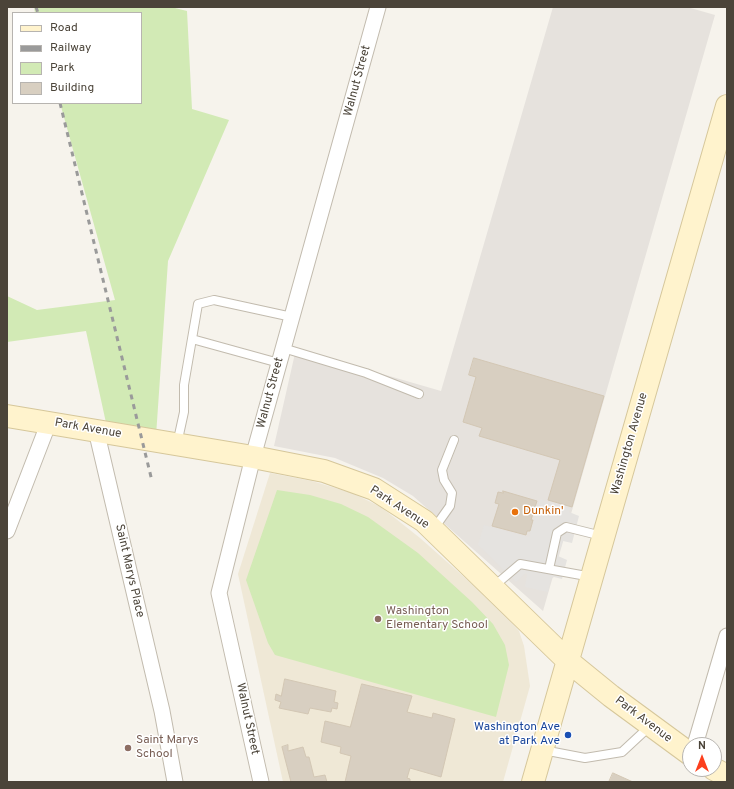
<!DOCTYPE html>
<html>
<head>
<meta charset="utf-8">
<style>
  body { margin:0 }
  #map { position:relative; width:734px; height:789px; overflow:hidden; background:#f6f3ec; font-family:Overpass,sans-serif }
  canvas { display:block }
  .frame { position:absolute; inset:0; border:8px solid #4b4439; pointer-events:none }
  .legend { position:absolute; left:12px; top:12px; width:130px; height:92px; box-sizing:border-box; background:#fff; border:1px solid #b7b4b0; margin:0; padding:5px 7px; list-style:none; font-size:12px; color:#4b4439 }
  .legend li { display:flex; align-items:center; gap:8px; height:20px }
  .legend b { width:20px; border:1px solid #b7b4b0 }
  .north { position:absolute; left:682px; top:737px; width:40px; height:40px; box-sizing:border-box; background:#fff; border:1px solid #b7b4b0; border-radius:50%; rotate:0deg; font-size:11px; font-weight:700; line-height:16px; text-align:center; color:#4b4439 }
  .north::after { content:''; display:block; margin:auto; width:14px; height:18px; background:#fc3f1d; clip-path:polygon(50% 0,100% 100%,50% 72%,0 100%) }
</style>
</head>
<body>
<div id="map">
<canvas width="734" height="789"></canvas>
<div class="frame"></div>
<ul class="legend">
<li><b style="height:5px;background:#fff3cd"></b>Road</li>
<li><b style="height:5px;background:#9a9a9a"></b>Railway</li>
<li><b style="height:11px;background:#d2eab5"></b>Park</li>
<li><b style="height:11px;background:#d8cfc1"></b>Building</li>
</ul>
<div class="north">N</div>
</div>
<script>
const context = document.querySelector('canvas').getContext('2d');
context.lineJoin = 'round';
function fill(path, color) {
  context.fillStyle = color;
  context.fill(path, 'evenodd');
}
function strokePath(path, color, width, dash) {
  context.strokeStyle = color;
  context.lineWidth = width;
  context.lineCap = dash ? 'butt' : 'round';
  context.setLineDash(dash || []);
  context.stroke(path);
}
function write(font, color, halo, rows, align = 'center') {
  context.font = font + ' Overpass,sans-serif';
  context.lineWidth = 3;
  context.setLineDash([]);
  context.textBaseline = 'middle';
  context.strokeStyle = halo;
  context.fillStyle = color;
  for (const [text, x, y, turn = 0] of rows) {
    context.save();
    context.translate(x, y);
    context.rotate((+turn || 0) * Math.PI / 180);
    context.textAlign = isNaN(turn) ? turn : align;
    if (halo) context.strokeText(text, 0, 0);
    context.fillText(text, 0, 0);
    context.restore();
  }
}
fill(new Path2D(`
  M553 7H687L715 15 543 611 413 496 383 478 335 458 274 446 296 349 441 391Z`), '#e6e2dd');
fill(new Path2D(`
  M270 473 312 481 352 493 381 507 420 538 498 607 519 631 524 646 530 686 503 782H283L238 574Z`), '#efe8d6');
fill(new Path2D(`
  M34 7H171L187 11 192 109 229 120 168 261 156 436 108 432 86 331 7 342V296L37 310 115 300 60 103H141V13H35Z
  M277 490 310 495 341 504 368 517 418 553 472 602 493 624 505 645 509 665 496 717 275 655 268 643 246 580Z`), '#d2eab5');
fill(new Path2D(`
  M540 499 570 508 569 512 579 516 572 543 563 541 558 556 567 560 562 579 554 577 551 579 548 592 525 587 527 575 526 573 516 582 478 545 484 525 529 537Z`), '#e5e3e0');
const building = new Path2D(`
  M474 358 604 396 572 507 548 500 560 460 479 436 482 428 463 422 476 377 469 375Z
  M503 491 537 501 531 520H533L530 531H527L526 535 492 526 499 504 495 503 498 492 503 493Z
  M285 679 336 691 334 702 338 703 337 709 332 708 331 712 310 708 308 714 279 708 281 702 275 700 276 694 281 696Z
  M362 684 412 696 407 712 432 718 433 713 455 719 441 777 410 768 407 778 410 779V782H345L351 756 340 753 341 747 321 742 325 721 350 727Z
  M288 745V751L303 747 306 757H309L314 777 325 775 327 782H291L282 747Z
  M613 773 633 782H609Z`);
fill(building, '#d8cfc1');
strokePath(building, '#d3c7b4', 1);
const lane = new Path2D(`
  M192 339 279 363
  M283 348 366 373 419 394
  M177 444 184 412V385L198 304 214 300 292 317
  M433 530 450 506 452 493 444 480 442 470 454 440
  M549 569 557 533 566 527 602 536
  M493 587 520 564 592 577
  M543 750 585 758 622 752 650 726`);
const street = new Path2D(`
  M96 430 162 711 175 782
  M7 531 49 422
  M695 745 727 636
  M261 782 219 593 253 457 378 7`);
const secondary = new Path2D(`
  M7 416 253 457 324 471 374 489 424 521 568 661 611 696 690 754
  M714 769 727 776
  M533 782 727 106`);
strokePath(lane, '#c2bbae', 10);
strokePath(street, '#c2bbae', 17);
strokePath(secondary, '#d6c79b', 24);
strokePath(lane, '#fff', 8);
strokePath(street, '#fff', 15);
strokePath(secondary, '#fff3cd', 22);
strokePath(new Path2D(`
  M36 7 38 13
  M60 103 152 481`), '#9a9a9a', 3, [5, 5]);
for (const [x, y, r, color] of [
  [515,512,4,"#e8710a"],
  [378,619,4,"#8d6e63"],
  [568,735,4,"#1a4fb4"],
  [128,748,4,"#8d6e63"]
]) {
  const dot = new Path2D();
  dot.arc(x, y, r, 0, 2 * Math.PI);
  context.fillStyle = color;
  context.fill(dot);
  strokePath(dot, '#fff', 1.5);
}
write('12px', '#4b4439', '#fff', [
  ["Walnut Street",358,81,-75],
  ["Walnut Street",271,393,-75],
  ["Park Avenue",88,429,10],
  ["Washington Avenue",630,444,-74],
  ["Park Avenue",399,508,33],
  ["Saint Marys Place",129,571,77],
  ["Walnut Street",247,719,78],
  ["Park Avenue",643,720,37]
]);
write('12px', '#c56008', '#fff', [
  ["Dunkin'",523,512]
], 'left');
write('12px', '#785e54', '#fff', [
  ["Washington",386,612],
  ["Elementary School",386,626],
  ["Saint Marys",136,741],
  ["School",136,755]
], 'left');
write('12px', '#164399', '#fff', [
  ["Washington Ave",560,728],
  ["at Park Ave",560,742]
], 'right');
</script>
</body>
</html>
